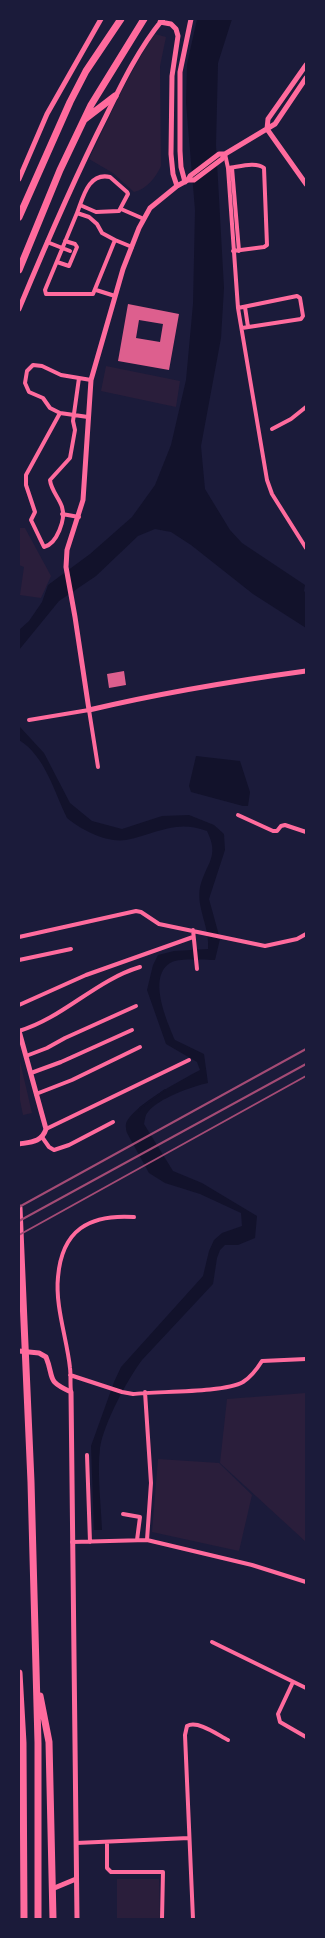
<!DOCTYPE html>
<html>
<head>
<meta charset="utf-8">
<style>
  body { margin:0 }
  #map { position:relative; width:325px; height:1938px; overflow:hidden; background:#1b1b3a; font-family:Quicksand,sans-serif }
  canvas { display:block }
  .frame { position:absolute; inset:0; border:20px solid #1b1b3a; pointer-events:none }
</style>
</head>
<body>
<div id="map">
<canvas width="325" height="1938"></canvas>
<div class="frame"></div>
</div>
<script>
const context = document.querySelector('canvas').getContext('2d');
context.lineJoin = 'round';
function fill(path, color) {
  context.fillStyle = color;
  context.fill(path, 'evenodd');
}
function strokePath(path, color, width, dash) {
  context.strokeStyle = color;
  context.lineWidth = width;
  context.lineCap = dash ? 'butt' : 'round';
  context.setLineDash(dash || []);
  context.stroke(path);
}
fill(new Path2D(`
  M155 34 166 37 160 66 161 166C156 177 147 189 134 192L113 173 89 159 124 86 150 40Z
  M106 366 180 381 176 407 101 391Z
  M19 528H25L51 576 41 598 20 595 24 567 19 565Z
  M19 1057 32 1113 23 1115 19 1095Z
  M306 1393V1542L220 1463 227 1399Z
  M158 1459 219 1463 252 1495 239 1551 152 1532Z
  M117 1879H159L160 1919H117Z`), '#2a1e3b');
fill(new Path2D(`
  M197 19H232L218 63 216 145 224 288 221 338 201 446 205 489 230 530 242 543 305 585 304 591 306 593V628L253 594 191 545 171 532 155 529 138 536 96 576 59 601 19 650V630L29 621 42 602 48 585 90 554 132 517 155 485 171 445 186 380 193 304 195 210 186 103 187 64Z
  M19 723 20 727 44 753 70 803 92 821 122 829 162 816 189 815 214 825 224 834 225 850 209 899 220 939 215 960C205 960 181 958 172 962 146 975 167 1021 175 1040L204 1054 208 1083C193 1086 157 1099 148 1112 145 1115 145 1120 144 1124L173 1171 202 1183 257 1216 255 1238 238 1245H225L220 1250 217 1258 213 1284 142 1360C127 1380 104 1423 100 1448 97 1472 101 1505 102 1530H94L91 1446 114 1382 121 1367 203 1276 209 1251 214 1240 222 1233 242 1226 241 1213 200 1194 165 1183 149 1173 127 1133C126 1130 125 1124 127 1121 138 1103 181 1080 200 1070L197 1062 166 1044 147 990 153 965 158 955 174 951 208 949C210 927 196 908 200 887 206 863 220 857 207 831 175 819 157 834 126 840 107 843 81 830 67 818 54 791 45 756 19 740Z
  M196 756 240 761 250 792 248 806H243L191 792 189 786Z`), '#12122b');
strokePath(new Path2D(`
  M139 1111 140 1108 165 1090`), '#12122b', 2);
fill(new Path2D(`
  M128 304 179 314 169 370 118 361ZM139 320 163 324 160 342 136 338Z
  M124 671 126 685 109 688 107 674Z`), '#dd5f8e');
strokePath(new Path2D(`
  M225 154 228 168 238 308 267 480 272 494 306 548
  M228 168C238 167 256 161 264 168L267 245 264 247 233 251
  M232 168 239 251
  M121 209 144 219
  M77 213 89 217 97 224 102 233 115 240 93 294H46L45 290 77 213C83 198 88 172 110 177L127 192 128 194 119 211 96 212 80 205
  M115 240 132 247
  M47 242 70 251
  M57 262 69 266 77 247 75 244 65 241
  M96 290 115 296
  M245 307 248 327
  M238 308 297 296 300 298 303 316 301 319 242 328
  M60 413 26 475V485L35 512 31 520 44 547C57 544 66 519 62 507 59 498 51 490 50 480L70 458 75 430 73 421 79 378
  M88 417 60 413 50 408 43 398 29 392 25 383 27 371 33 365 42 366 61 375 91 380
  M272 429 291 419 306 407
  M62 514 79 517
  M29 720 89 710 98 767
  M238 815 273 831H277L281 826 285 825 306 832
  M193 930 197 969
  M19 937 136 911 141 912 159 924 265 946 297 939 306 934
  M19 960 71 949
  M19 1005 86 975 193 937
  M19 1031C63 1018 96 980 140 967
  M26 1056 47 1048 65 1038 136 1006
  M31 1073 61 1062 132 1030
  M36 1094 72 1080 140 1047
  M46 1129 189 1060
  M42 1137 49 1147 54 1150 69 1145 113 1122
  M70 1375 122 1392 133 1394C158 1391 224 1393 243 1382 251 1377 257 1369 262 1361L306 1359
  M71 1392C70 1384 71 1375 70 1368 67 1339 55 1306 58 1277 62 1230 89 1214 134 1217
  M145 1392 151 1483 147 1540
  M87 1455 90 1542
  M123 1514 140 1517 137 1540
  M72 1542 147 1540 252 1565 306 1582
  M212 1642 306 1688
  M293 1682 278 1714 280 1722 306 1737
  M107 1842V1868L111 1872H163L162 1919
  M76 1843 189 1838
  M193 1919 185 1735 187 1726C198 1720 218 1735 228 1740`), '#ff6b9d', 4);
strokePath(new Path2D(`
  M160 22 171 24 176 29 178 36 172 76 171 154 173 174 177 186
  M306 65 268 119 267 129 306 184
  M225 154 222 159 194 180H188L177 186 150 208 139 228 123 269 91 380 83 500 67 550 66 567 75 617 89 710C161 693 233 681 306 671
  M19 179 47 114 101 19
  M188 180 190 176 219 154H225L275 124 306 78
  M185 182 181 167 180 151V72L191 19
  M19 309C46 244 74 179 106 116 122 83 139 48 163 19
  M19 1031 46 1129C42 1142 31 1142 19 1144
  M19 1351 39 1353 46 1357C55 1379 45 1380 71 1392L77 1919
  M52 1889 76 1879`), '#ff6b9d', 5);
strokePath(new Path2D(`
  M85 119 115 96
  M19 217 70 102 86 71 121 19
  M19 270 60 170 91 105 144 19
  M19 1208 31 1482 38 1743V1919
  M19 1673 23 1743 24 1919
  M40 1696 49 1742 53 1919`), '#ff6b9d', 7);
strokePath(new Path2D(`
  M19 1207 306 1049
  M19 1221 306 1064
  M19 1235 306 1076`), '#a44b75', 2);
</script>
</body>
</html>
